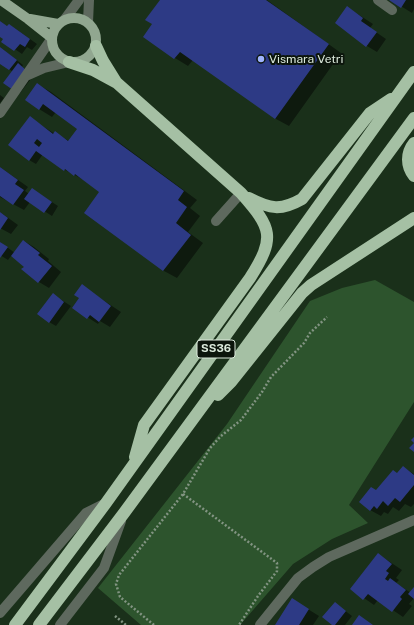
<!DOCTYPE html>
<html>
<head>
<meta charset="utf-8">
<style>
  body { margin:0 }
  canvas { display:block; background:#1a301a }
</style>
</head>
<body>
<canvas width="414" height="625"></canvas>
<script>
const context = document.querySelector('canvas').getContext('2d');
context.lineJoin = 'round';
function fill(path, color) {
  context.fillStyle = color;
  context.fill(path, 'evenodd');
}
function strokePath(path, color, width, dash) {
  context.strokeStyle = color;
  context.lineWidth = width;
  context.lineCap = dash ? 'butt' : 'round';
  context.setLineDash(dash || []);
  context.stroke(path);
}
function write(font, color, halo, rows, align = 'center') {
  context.font = font + ' "Public Sans",sans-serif';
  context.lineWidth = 4;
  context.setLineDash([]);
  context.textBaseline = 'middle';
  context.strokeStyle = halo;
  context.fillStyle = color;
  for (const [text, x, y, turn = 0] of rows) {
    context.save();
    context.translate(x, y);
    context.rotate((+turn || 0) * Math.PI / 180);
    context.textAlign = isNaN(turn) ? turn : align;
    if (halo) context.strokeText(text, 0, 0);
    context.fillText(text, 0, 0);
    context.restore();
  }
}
fill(new Path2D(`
  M375 280 414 302V402L349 505 368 523 332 539 293 564 240 625H141L98 588 227 424 310 301 342 288Z`), '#2d542d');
fill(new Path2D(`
  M161 0H267L341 53 289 126 276 119 193 60 188 66 175 58 144 37 153 24Z
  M391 0H414V9L412 13Z
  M347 7 373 24 370 28 386 39 377 52 367 46 336 23Z
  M0 21 8 27 10 25 16 29 37 44 32 50 27 47 22 54 3 41 4 39 0 36Z
  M0 47 23 65 22 67 34 75 20 93 13 89V72L0 62Z
  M37 84 51 92 197 200 190 208 200 216 188 232 203 243 177 278 164 271 85 212 100 192 88 182 65 170 43 154 36 164 29 160 30 118 55 134 56 133 69 141 78 129 56 112 52 117 39 109Z
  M0 95 4 98 0 103Z
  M0 167 28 187 25 191 29 194 32 189 58 206 52 216 30 202 24 210 0 197Z
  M0 212 18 225 11 234 0 228Z
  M24 241 34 247 49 259 48 261 61 272 49 288 39 282 25 266 11 256 8 260 0 255V242L15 253Z
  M82 286 121 312 110 327 100 321 98 324 73 308 80 298Z
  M60 299 71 306 56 326 49 322Z
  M403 467 414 474V504L411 507 405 504 399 511 393 507 388 514 384 512 381 516 370 510 377 491 398 474Z
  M378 554 402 570 396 578 399 580 396 583 411 593 414 588V598L409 604 412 606 403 617 378 600 374 605 351 589Z
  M335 603 352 616 345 625H333Z
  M303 606 319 616 313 625H277Z`), '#0007');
fill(new Path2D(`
  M160 0H266L329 44 275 119 180 52 174 59 143 37 152 24 145 20Z
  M389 0H406L401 8Z
  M347 6 363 18 361 21 377 32 366 47 335 23Z
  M0 21 7 26 9 24 30 39 25 47 20 44 14 51 1 42 3 39 0 37Z
  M0 47 17 60 9 70 0 64Z
  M18 63 27 71 13 90 3 83Z
  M37 83 184 191 178 200 187 207 176 223 191 235 163 271 84 213 99 192 75 174 74 176 65 169 64 171 36 151 29 161 8 145 30 116 53 134 55 131 68 141 77 129 43 104 39 110 25 100ZM37 139 42 143 39 147 34 143Z
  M0 167 18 180 15 184 24 190 13 205 0 196Z
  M32 188 52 202 44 213 24 199Z
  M0 212 8 218 0 230Z
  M23 240 40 253 38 255 52 266 38 283 21 269 24 267 11 256Z
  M0 242 8 247 0 258Z
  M82 284 111 306 99 322 90 315 87 319 72 308 79 298 74 295Z
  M53 293 64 302 49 323 37 314Z
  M414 437V452L409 448 414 443 411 440Z
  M403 466 414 475V485L400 502 395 498 388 506 383 501 377 509 374 506 370 511 359 502 371 487 376 490 393 470 397 473Z
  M378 553 392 564 386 571 389 573 385 579 388 581 390 578 406 590 400 597 402 599 392 612 368 594 363 600 350 589Z
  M414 587V599L408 594Z
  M292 598 309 609 299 625H275Z
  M335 602 346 611 335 625H332L322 617Z
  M359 615 373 625H352Z`), '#2d3a85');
strokePath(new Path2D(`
  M183 494 277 563V571L258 596 239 625
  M115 616 126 625
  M154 625 120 597 116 584 119 575 183 494 210 448 221 436 241 420 262 392 271 377 304 343 310 333 327 317`), '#829482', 2.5, [2, 2]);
strokePath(new Path2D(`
  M378 0 392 10
  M65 19 79 0
  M88 22 89 0
  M26 76 44 68 69 62
  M0 113 52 38
  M216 221 241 193
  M0 613 86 513 106 503
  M60 625 104 568 121 521
  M260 625 298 578 313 567 329 557 414 520`), '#5e695e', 10);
strokePath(new Path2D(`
  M1 0 28 19 52 38
  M52 40a22 22 0 1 1 44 0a22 22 0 1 1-44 0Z
  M30 19 58 24`), '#91a790', 10);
strokePath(new Path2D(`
  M96 46 103 61 116 82
  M69 62 93 70 117 83 241 193C272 228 276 237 250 278L144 425 135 457
  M414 143C406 153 406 166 414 176
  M249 198C270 209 281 211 302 199L370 113 391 99
  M218 395 231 382 302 293 311 285 414 218
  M15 625 106 503 414 72
  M39 625 124 513 414 118`), '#a5c0a4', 12);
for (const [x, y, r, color] of [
  [261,59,4,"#9fb3fd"]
]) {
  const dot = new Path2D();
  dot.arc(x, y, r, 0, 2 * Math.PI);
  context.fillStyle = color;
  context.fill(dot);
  strokePath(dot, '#0c150c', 1.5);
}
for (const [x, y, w] of [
  [216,349,38]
]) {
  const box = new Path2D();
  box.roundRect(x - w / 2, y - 9, w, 18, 3);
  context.fillStyle = '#0c150c';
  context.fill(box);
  strokePath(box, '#dceadc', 1);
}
write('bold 11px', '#dceadc', null, [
  ["SS36",216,349]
]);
write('12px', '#dceadc', '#0c150c', [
  ["Vismara Vetri",269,59]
], 'left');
</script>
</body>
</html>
